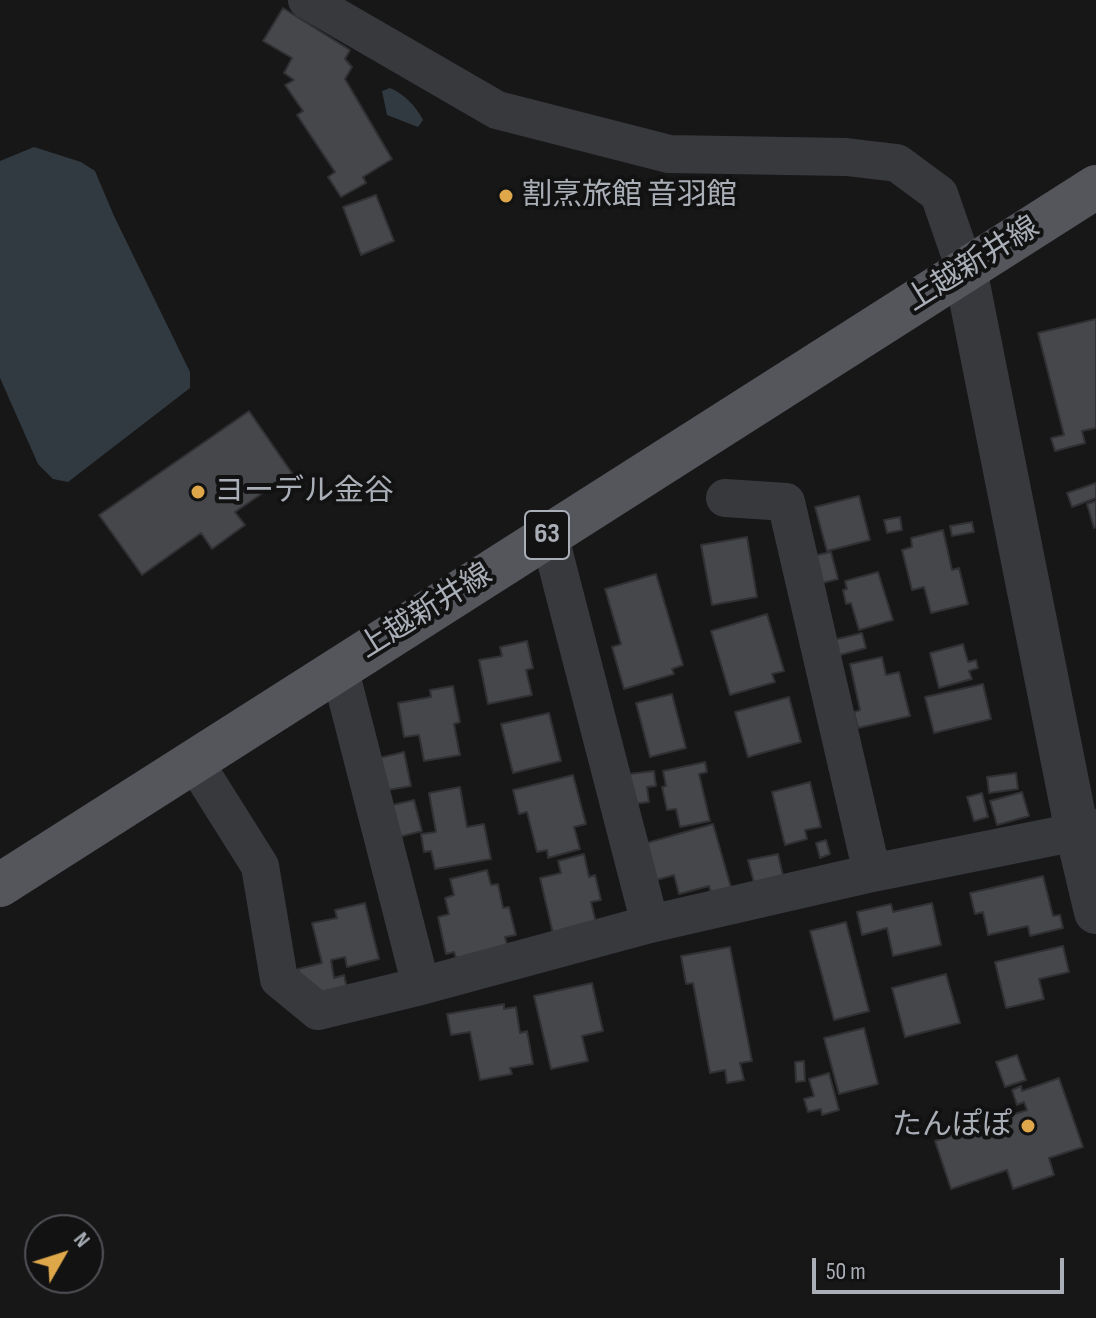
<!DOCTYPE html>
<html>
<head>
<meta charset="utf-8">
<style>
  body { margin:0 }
  #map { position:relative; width:1096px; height:1318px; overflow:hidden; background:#171718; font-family:"Sofia Sans Condensed",sans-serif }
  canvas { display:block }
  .north { position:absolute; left:24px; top:1214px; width:80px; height:80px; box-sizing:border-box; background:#121213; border:2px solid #4f5155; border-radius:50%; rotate:51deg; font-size:22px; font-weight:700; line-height:32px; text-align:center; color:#aaafb7 }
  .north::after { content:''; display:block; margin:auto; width:28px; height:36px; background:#dea749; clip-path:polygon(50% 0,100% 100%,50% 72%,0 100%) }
  .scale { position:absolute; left:812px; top:1258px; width:252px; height:36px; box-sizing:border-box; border:4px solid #aaafb7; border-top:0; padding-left:10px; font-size:24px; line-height:28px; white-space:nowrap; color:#aaafb7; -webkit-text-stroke:6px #121213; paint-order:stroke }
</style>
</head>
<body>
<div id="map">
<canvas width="1096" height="1318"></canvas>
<div class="north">N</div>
<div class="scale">50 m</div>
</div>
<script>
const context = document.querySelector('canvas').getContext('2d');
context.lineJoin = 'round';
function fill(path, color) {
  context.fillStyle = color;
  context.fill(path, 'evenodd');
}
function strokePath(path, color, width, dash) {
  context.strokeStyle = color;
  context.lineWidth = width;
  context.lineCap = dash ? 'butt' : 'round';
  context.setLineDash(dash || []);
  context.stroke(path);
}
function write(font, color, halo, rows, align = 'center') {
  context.font = font + ' "Sofia Sans Condensed","Noto Sans JP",sans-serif';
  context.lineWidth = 8;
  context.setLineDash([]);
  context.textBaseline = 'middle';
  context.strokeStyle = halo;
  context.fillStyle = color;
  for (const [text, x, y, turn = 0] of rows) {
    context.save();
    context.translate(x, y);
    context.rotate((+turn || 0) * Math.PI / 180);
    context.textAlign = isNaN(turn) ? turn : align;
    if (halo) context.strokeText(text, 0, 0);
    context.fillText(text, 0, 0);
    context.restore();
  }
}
fill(new Path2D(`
  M390 88C404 94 416 106 423 120L418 127 387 115 382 91Z
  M34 147 81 162 95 171 114 216 190 372V388L68 482 53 479 38 464 0 378V161Z`), '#313a40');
const building = new Path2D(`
  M283 8 350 50 345 59 352 67 345 79 392 159 363 177 366 183 341 197 328 177 335 172 297 115 303 111 285 85 294 80 284 73 292 58 263 41Z
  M376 195 394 241 361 255 343 207Z
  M1096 319V428L1082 431 1085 443 1055 451 1051 438 1064 435 1038 333Z
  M249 411 292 473 235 512 245 525 212 549 201 533 142 575 99 515Z
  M1096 483V498L1072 507 1067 493Z
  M859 496 870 540 827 551 815 507Z
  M1096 501V527L1094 528 1087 504Z
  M900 517 902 530 887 533 884 520Z
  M972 522 974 532 952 536 950 526Z
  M943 530 952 570 959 568 968 604 931 613 924 587 912 590 902 550 912 547 911 538Z
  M747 537 757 597 712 605 701 545Z
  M831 552 838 579 815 585 808 557Z
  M878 572 893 620 859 630 851 603 846 604 843 590 847 589 845 581Z
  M656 574 683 665 672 669 674 674 624 689 612 647 621 644 605 589Z
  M767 614 784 671 772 674 775 682 730 695 711 631Z
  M862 633 866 648 829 658 825 642Z
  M527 641 533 668 526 670 532 695 488 704 479 660 502 656 500 647Z
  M963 644 968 662 976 660 978 668 969 671 972 679 939 688 930 653Z
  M882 657 886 675 899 672 910 716 858 728 854 712 860 710 850 664Z
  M983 684 991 719 934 733 925 697Z
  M453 686 460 722 454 724 460 755 424 761 419 735 404 737 398 703 431 697 430 690Z
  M672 694 686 748 650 757 636 703Z
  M789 697 801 742 748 757 735 712Z
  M549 713 561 761 513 773 501 724Z
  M404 752 411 786 382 791 375 759Z
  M705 762 707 772 699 774 710 821 680 827 676 809 667 810 662 787 666 786 663 771Z
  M654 771 656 786 647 787 649 802 625 805 621 775Z
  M1016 773 1018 789 989 793 987 777Z
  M573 775 586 824 574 827 580 849 548 858 547 850 537 852 527 812 519 814 513 790Z
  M810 782 821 827 805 830 807 839 785 845 772 792Z
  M460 787 467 827 484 824 491 859 435 869 431 851 424 852 421 834 436 832 429 793Z
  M1022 792 1029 816 997 825 990 801Z
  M982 793 988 817 974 821 967 797Z
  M414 800 422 831 391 839 383 807Z
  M713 824 732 891 712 897 709 886 679 894 674 875 646 883 636 846Z
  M826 840 830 854 820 858 816 843Z
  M584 854 589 877 595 875 601 900 591 902 597 927 554 938 540 878 561 873 558 861Z
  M778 854 784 880 755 887 748 860Z
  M487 870 491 885 498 884 503 908 509 907 516 935 505 937 508 949 456 958 454 952 446 954 438 917 449 914 445 898 454 895 450 879Z
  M1043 876 1053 916 1060 915 1063 928 1030 936 1028 926 988 935 983 912 975 914 970 893Z
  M365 903 379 959 347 967 345 957 331 960 334 978 344 975 347 988 306 998 298 969 322 963 312 923 337 918 335 910Z
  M932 903 941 945 893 956 887 928 862 935 857 912 891 904 893 912Z
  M846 922 869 1011 834 1020 810 931Z
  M1063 946 1069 972 1039 979 1044 999 1006 1008 995 962Z
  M730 947 752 1061 740 1063 744 1080 727 1083 725 1070 710 1073 693 983 686 984 681 956Z
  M946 974 960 1023 905 1037 892 988Z
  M592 983 603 1031 582 1036 588 1061 551 1069 534 996Z
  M504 1004V1009L516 1007 520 1033 527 1031 533 1064 510 1068 512 1074 480 1080 470 1032 451 1035 447 1014Z
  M864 1028 878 1084 839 1094 824 1038Z
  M1017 1055 1026 1080 1005 1087 996 1062Z
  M804 1061 805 1081 796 1082 795 1062Z
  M829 1073 839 1110 822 1115 821 1109 808 1112 804 1099 814 1096 809 1079Z
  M1059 1078 1083 1147 1049 1158 1054 1175 1013 1189 1007 1170 951 1189 935 1141 1027 1110 1024 1102 1017 1105 1012 1090 1021 1086 1022 1091Z`);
fill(building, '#46474b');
strokePath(building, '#313134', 2);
strokePath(new Path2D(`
  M307 0 497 110 669 154 846 157 897 163 939 194 965 269
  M725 498 786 502 872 873
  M549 534 650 924
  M194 761 260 866 279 979 318 1011 421 986 339 667
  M421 986 650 924 872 873 1096 828`), '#38393d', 38);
strokePath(new Path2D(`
  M965 269 1077 832 1096 912`), '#38393d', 44);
strokePath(new Path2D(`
  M0 885 1096 187`), '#54565c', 44);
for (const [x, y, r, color] of [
  [506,196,8,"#dea749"],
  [198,492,8,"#dea749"],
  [1028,1126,8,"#dea749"]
]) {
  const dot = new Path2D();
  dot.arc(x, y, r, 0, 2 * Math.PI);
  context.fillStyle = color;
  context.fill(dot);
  strokePath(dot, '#121213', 3);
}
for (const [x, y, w] of [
  [547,535,44]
]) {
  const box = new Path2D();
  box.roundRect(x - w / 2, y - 24, w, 48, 6);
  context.fillStyle = '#121213';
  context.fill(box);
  strokePath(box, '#aaafb7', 2);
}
write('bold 28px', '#aaafb7', null, [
  ["63",547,535]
]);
write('30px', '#aaafb7', '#121213', [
  ["割烹旅館 音羽館",522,196],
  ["ヨーデル金谷",214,492],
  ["たんぽぽ",1012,1126,"right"]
], 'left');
write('30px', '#aaafb7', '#121213', [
  ["上越新井線",973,265,-32],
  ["上越新井線",426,612,-32]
]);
</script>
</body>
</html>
